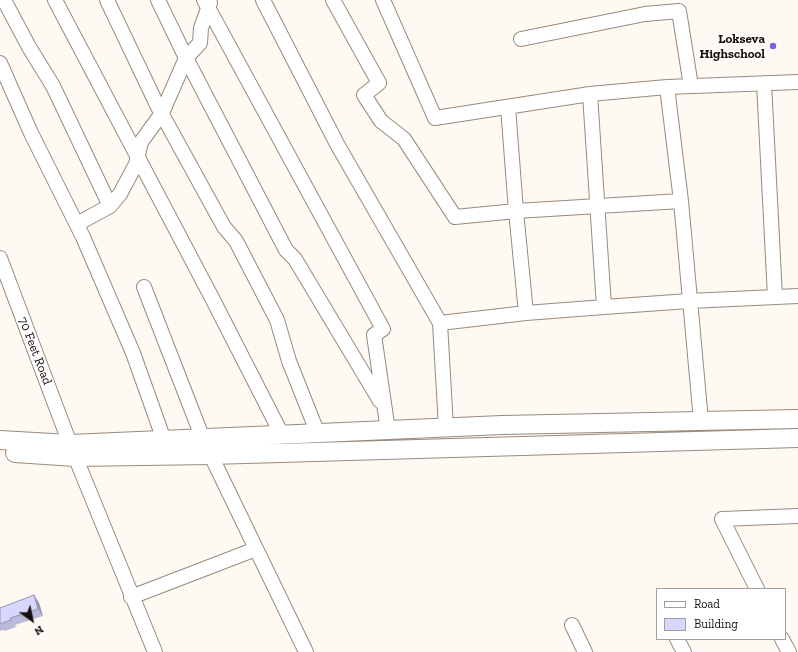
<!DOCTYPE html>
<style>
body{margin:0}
#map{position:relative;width:798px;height:652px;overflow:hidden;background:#fff9f3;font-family:"Zilla Slab",serif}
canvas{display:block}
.legend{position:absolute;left:656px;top:588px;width:130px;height:52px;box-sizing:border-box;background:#fff;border:1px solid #a19f9d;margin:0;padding:5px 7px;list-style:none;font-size:12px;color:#140f0b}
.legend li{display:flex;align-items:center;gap:8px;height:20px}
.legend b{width:20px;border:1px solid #a19f9d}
.north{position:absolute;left:12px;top:600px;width:40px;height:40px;-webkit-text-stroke:3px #fff;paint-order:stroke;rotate:147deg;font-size:11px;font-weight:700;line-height:16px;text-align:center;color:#140f0b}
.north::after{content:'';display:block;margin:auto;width:14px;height:18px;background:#140f0b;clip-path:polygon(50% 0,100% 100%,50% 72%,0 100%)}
</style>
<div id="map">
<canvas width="798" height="652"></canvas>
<ul class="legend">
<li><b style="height:5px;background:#fff"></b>Road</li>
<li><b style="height:11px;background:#d7d7fd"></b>Building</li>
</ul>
<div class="north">N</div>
</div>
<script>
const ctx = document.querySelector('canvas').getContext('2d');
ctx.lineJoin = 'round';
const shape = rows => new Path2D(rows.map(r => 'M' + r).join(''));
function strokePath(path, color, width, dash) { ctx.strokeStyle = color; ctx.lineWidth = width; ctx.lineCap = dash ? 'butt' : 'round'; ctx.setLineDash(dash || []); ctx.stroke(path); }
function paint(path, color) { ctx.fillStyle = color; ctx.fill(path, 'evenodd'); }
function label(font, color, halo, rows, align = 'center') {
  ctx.font = font + ' "Zilla Slab",serif'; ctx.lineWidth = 3; ctx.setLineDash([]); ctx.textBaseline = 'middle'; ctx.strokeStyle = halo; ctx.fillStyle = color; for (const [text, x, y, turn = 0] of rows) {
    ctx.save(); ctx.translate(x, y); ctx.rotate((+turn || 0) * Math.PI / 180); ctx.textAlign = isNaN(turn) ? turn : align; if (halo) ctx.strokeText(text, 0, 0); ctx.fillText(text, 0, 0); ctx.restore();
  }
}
const minor = shape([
 [4,0,29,47,53,86,110,206],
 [55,0,212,298,282,435],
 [107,0,158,107,224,227,236,241,277,320,289,361,318,434],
 [158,0,186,58,286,250,295,259,380,401],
 [204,0,383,329,374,335,388,431],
 [263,0,337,144,440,323,446,428],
 [333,0,379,83,364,95,381,121,404,139,455,217,516,211,681,201],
 [383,0,435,118,590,94,667,87,798,82],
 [521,39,645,14,679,11,691,86],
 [0,63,31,133,83,237,133,353,164,440],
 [764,83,775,297],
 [667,87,681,201,701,421],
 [590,94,604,307],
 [508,107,516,211,526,313],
 [77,224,110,206,120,194,136,164,141,142,162,113,186,58,200,43,201,28,210,3],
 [0,258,70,444,155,652],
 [144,287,203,439,306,652],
 [440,323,526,313,604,307,689,301,798,296],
 [757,589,722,519,798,516],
 [131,597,256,549],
 [572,625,585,652],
 [677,639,684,652],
 [782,639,789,652]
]);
const major = shape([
 [0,440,70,444,502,425,798,419],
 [15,453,75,457,211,455,798,438]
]);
strokePath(minor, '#988a7e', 16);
strokePath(major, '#988a7e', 20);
strokePath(minor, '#fff', 14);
strokePath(major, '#fff', 18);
paint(shape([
 [34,595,39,603,43,616,15,625,16,627,5,631,4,630,0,631,0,608]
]), '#b9b9da');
paint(shape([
 [34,595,39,603,43,616,38,609]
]), '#9696b1');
const building = shape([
 [34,595,38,609,10,618,11,620,0,624,0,608,34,595]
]);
paint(building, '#d7d7fd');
strokePath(building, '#9696b1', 1);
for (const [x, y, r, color] of [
 [773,46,4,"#7665e0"]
]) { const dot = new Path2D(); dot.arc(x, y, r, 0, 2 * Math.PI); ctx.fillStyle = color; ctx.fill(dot); strokePath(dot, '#fff', 1.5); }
label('bold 13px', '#140f0b', '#fff', [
 ["Lokseva",765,39],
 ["Highschool",765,54]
], 'right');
label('13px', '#140f0b', '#fff', [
 ["70 Feet Road",35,351,69]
]);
</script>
